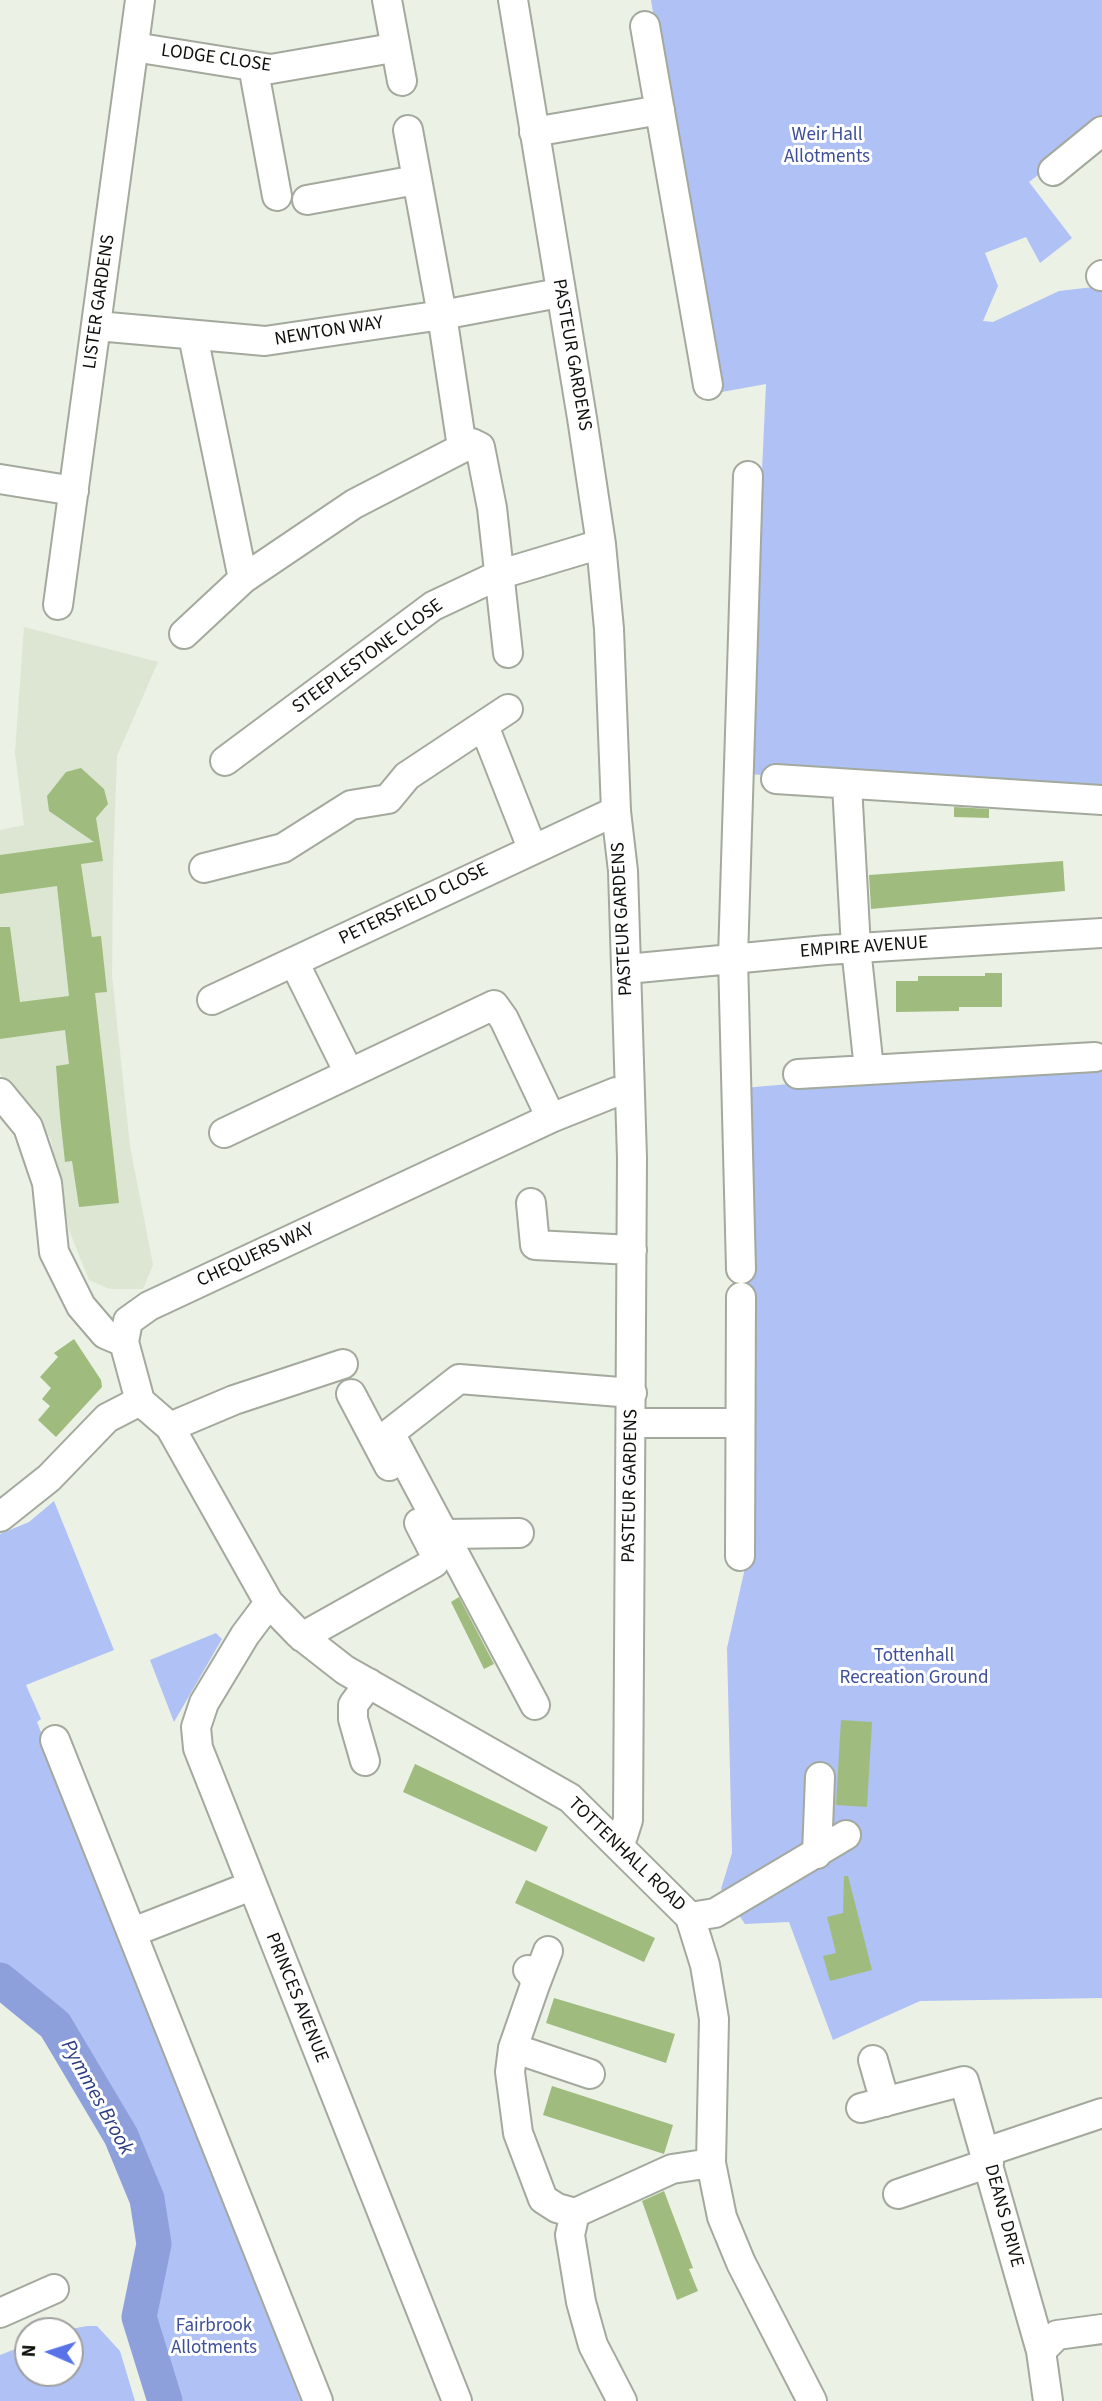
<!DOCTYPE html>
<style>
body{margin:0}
#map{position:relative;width:1102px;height:2401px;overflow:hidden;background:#ebf1e5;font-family:"Source Sans 3",sans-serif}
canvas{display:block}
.north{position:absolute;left:14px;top:2317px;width:70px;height:70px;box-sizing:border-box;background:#fff;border:2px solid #9f9f9e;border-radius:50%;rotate:273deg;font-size:19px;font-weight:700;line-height:28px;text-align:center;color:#0e100c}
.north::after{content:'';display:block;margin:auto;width:24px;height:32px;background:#5872e8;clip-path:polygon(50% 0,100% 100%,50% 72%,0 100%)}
</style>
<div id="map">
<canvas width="1102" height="2401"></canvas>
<div class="north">N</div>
</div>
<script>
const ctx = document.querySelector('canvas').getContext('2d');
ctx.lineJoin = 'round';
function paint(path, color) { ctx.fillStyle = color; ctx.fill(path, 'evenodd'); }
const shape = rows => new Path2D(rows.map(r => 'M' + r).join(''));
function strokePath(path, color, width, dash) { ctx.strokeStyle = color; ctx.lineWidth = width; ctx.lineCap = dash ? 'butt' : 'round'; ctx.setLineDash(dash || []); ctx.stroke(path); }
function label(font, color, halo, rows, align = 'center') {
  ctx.font = font + ' "Source Sans 3",sans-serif'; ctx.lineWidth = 6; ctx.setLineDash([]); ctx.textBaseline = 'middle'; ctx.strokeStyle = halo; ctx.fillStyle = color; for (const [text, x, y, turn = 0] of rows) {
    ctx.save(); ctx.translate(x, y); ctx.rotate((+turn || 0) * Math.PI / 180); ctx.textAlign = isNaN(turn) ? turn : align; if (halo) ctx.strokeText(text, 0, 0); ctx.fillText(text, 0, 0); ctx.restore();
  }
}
paint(shape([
 [24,627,158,662,117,756,113,869,112,976,130,1146,153,1265,143,1289,110,1289,89,1280,69,1230,51,1140,35,1113,0,1074,0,830,24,825,15,753]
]), '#dde6d3');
paint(shape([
 [651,0,1102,0,1102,127,1029,182,1072,238,1040,263,1026,237,985,253,998,286,983,321,993,322,1059,291,1102,286,1102,798,748,774,766,384,716,393],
 [953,1070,1102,1071,1102,1998,920,2001,833,2040,789,1922,745,1924,721,1889,732,1853,727,1648,745,1568,747,1273,743,1088],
 [54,1501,114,1650,26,1685,41,1719,37,1722,301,2401,173,2401,147,2316,162,2245,162,2221,131,2138,57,2015,0,1972,0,1534,29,1522],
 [216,1633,222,1639,174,1722,150,1660],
 [87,2326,97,2326,120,2351,135,2401,0,2401,0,2355,28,2344,28,2373,70,2373,70,2331,60,2331]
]), '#afc1f5');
strokePath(shape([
 [0,1980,55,2025,121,2136,147,2199,154,2244,139,2317,165,2401]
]), '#8da0dc', 35);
paint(shape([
 [81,768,104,789,108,804,96,818,103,861,81,864,92,937,101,936,107,992,95,993,119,1203,79,1207,72,1161,65,1162,60,1116,56,1066,69,1064,65,1030,0,1039,0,927,10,927,20,1002,69,996,57,886,0,894,0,855,94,842,49,811,47,796,66,772],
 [954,807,989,809,989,818,954,817],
 [1063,861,1065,891,871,909,869,875],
 [985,973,1002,973,1002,1007,959,1007,959,1011,896,1012,896,981,918,981,918,976,985,976],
 [74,1339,101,1380,102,1387,56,1437,38,1420,50,1406,42,1399,51,1388,40,1377,58,1357,54,1353],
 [459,1597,494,1664,484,1669,451,1602],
 [841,1720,872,1722,867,1807,836,1805],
 [415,1764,548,1827,536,1852,403,1792],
 [844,1876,848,1876,872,1970,830,1981,823,1956,836,1953,827,1917,843,1913],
 [526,1880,655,1938,644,1962,515,1903],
 [554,1998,675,2034,666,2063,546,2023],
 [552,2086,673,2125,664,2154,543,2115],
 [664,2191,693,2268,689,2269,698,2291,677,2300,642,2201]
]), '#9fbc7e');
const minor = shape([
 [387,0,402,81],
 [513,0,582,418,601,544,609,629,616,811,623,871,632,1158,628,1820,620,1845],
 [645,26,708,385],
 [134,47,271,69,381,50],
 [253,66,277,196],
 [408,130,442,315,462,447],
 [534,132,660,110],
 [1053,171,1102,131],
 [307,200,416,180],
 [1101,276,1102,275],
 [97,326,265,341,442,315,559,293],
 [193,336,243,579],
 [0,479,74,491],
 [58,605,140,0],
 [184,634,243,579,354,504,472,443,480,447,492,508,508,653],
 [484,726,532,848],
 [225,761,433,606,501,574,601,544],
 [776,779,1102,800],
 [847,785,856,948,869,1069],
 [204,868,283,848,351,805,388,799,407,776,508,709],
 [295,964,349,1073],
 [627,969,826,950,1102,933],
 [212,1000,616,811],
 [798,1074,1095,1057],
 [0,1093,28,1127,47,1183,54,1252,81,1306,105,1334,124,1342],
 [224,1133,494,1005,504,1019,551,1118],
 [531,1203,535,1245,632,1250],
 [741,1269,733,958,748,476],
 [351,1394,389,1466],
 [140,1401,170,1427,269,1603,299,1634,345,1670,570,1798,690,1917,705,1965,714,2019,711,2163,722,2217,741,2263,812,2401],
 [140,1401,124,1342,128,1321,149,1306,551,1118,616,1092,630,1092],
 [632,1423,740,1423],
 [170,1427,234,1400,343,1364],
 [0,1517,49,1478,107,1418,140,1401],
 [445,1534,519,1533],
 [740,1556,741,1297],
 [269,1603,245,1635,204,1703,196,1727,198,1748,457,2401],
 [302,1637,434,1563,435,1554,419,1523],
 [535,1705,390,1433,459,1379,632,1393],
 [55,1740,318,2401],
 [365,1761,353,1719,353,1705,369,1683],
 [817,1854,820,1777],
 [690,1917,715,1913,846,1835],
 [133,1932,251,1886],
 [528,1970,533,1975,535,1985,513,2048,510,2072,518,2133,543,2199,557,2208,575,2213],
 [535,1985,548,1951],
 [513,2048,590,2074],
 [873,2060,885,2102],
 [861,2108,964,2081,1041,2351],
 [986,2152,1102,2113],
 [898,2194,989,2163],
 [0,2313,54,2289],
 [622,2401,593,2345,581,2302,570,2235,575,2213,672,2169,711,2163],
 [1048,2401,1041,2351,1057,2335,1102,2329]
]);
strokePath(minor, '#a3a99d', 32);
strokePath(minor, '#fff', 28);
label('19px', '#0e100c', '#fff', [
 ["LODGE CLOSE",216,59,8],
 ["LISTER GARDENS",100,302,-82],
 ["NEWTON WAY",329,332,-9],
 ["PASTEUR GARDENS",571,355,80],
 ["STEEPLESTONE CLOSE",368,657,-36],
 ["PETERSFIELD CLOSE",414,905,-26],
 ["PASTEUR GARDENS",623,919,-93],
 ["EMPIRE AVENUE",864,948,-4],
 ["CHEQUERS WAY",256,1256,-25],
 ["PASTEUR GARDENS",631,1486,-89],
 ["TOTTENHALL ROAD",626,1855,44],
 ["PRINCES AVENUE",296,1998,68],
 ["DEANS DRIVE",1003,2216,75]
]);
label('19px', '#3d4f98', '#fff', [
 ["Weir Hall",827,136],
 ["Allotments",827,158],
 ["Tottenhall",914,1657],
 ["Recreation Ground",914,1679],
 ["Fairbrook",214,2327],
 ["Allotments",214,2349]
]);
label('italic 21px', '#2c3c83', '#fff', [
 ["Pymmes Brook",96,2098,61]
]);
</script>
